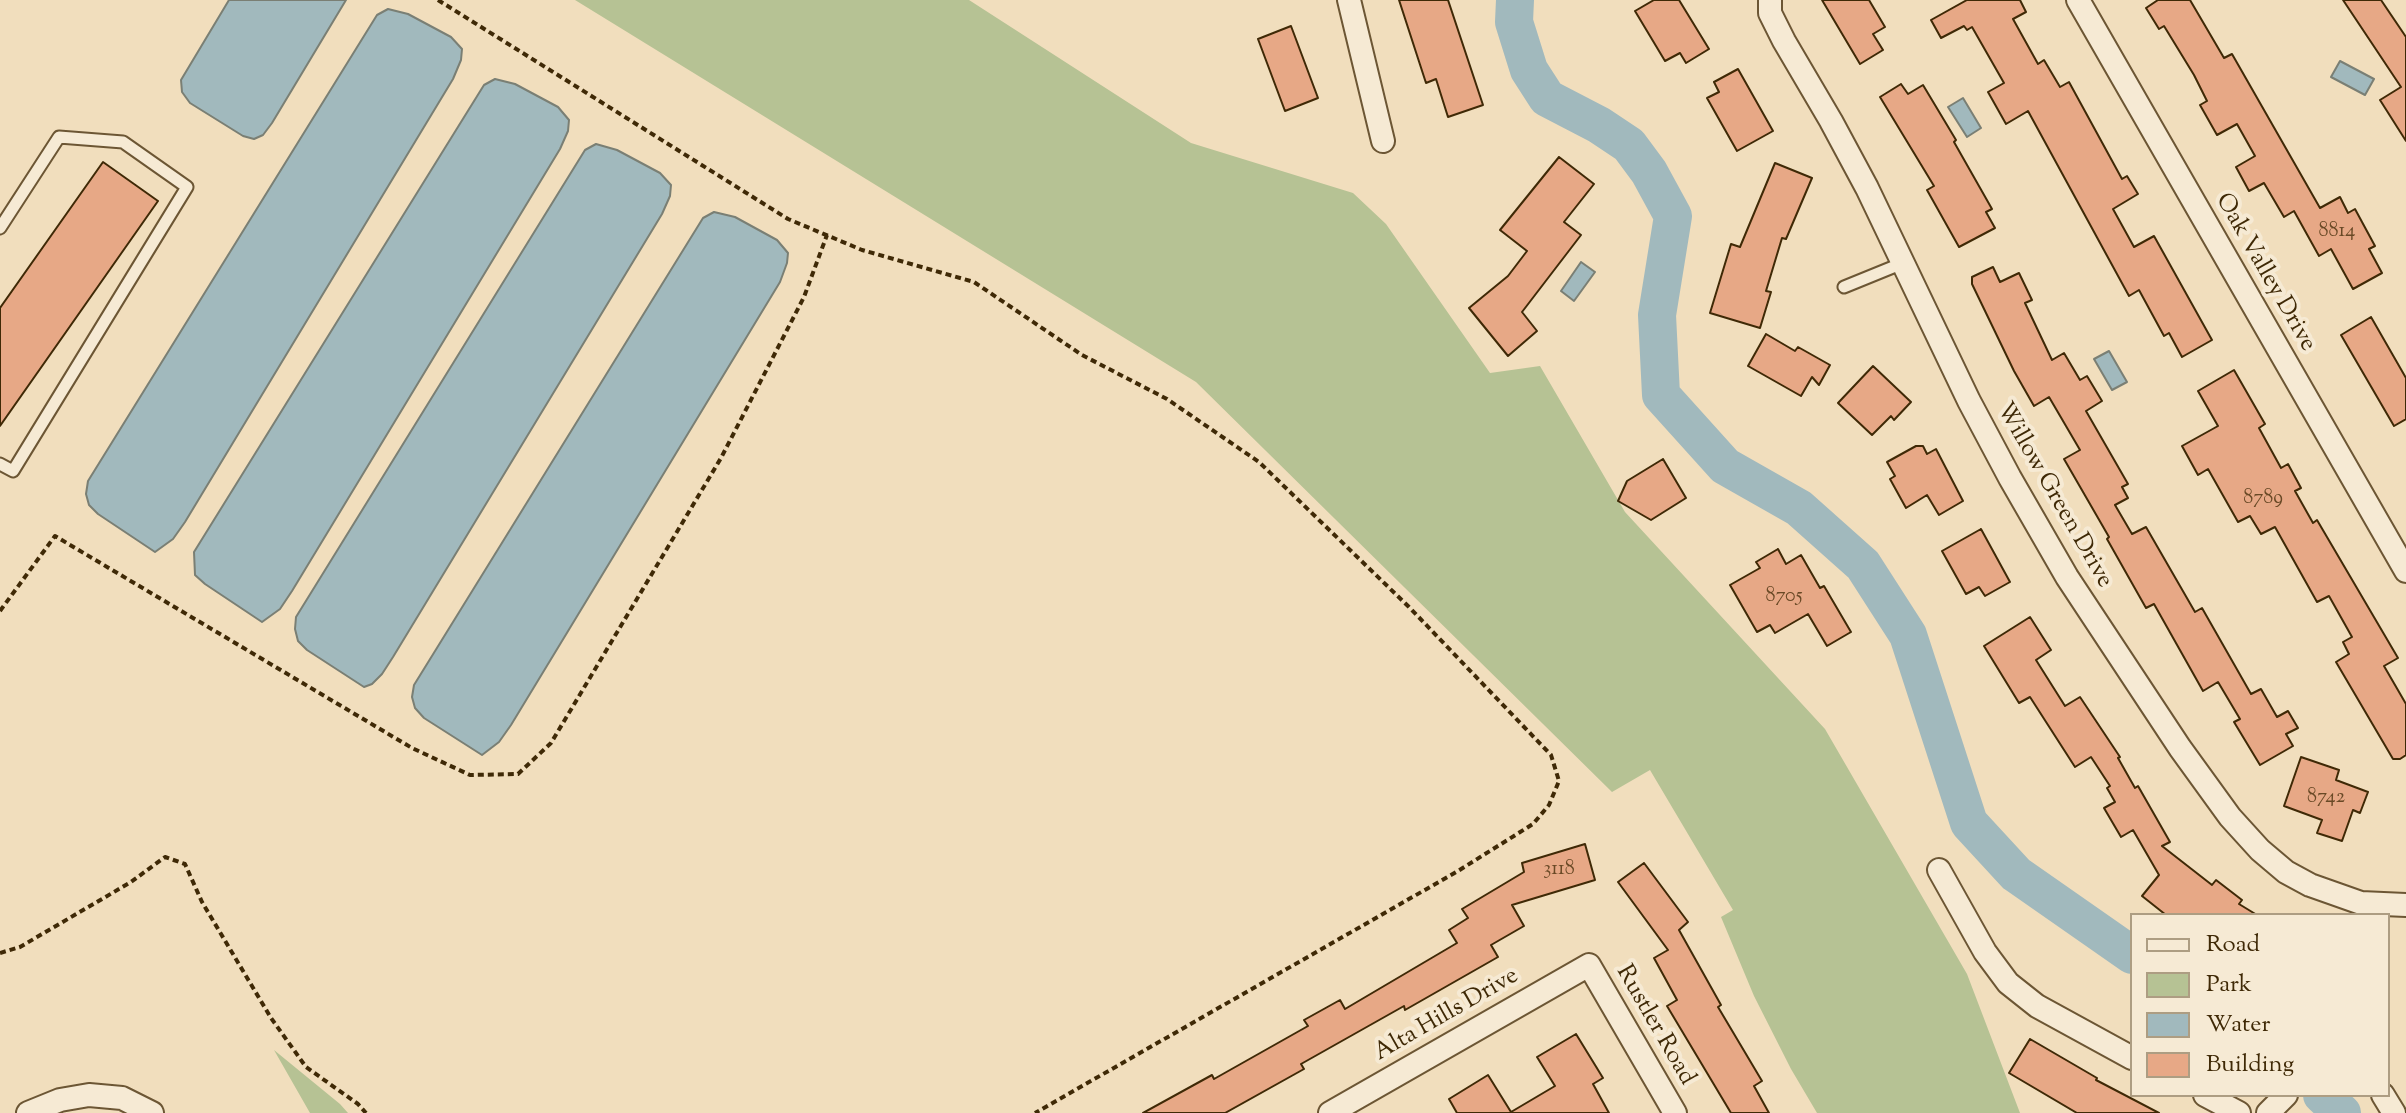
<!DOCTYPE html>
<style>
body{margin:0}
#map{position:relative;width:2406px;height:1113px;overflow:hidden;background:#f1debd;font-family:"Sorts Mill Goudy",serif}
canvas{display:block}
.legend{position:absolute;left:2130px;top:913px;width:260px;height:184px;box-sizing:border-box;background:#f6ead4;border:2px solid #ad9d82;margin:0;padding:10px 14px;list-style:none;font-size:24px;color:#3f2906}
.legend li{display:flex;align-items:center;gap:16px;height:40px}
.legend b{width:40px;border:2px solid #ad9d82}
</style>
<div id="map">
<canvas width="2406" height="1113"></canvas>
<ul class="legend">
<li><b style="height:10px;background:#f6ead4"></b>Road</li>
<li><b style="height:22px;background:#b6c294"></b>Park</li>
<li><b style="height:22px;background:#a1b9bd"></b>Water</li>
<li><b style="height:22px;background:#e7a886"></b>Building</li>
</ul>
</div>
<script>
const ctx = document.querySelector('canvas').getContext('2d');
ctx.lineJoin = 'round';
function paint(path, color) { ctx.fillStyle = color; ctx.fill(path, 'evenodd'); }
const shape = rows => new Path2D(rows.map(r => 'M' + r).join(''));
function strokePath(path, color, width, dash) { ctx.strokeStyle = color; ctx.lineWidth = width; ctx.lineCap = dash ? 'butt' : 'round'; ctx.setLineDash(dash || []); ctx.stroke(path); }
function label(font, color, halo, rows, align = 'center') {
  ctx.font = font + ' "Sorts Mill Goudy",serif'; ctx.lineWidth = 8; ctx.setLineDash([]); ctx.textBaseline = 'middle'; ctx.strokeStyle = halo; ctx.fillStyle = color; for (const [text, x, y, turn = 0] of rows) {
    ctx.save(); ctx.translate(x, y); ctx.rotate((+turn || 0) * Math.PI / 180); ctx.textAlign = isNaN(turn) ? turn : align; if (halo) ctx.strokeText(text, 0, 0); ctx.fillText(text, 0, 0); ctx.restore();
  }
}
paint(shape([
 [575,0,969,0,1191,143,1353,193,1386,224,1490,373,1540,366,1625,512,1825,729,1967,974,2020,1113,1817,1113,1791,1069,1754,996,1721,917,1733,910,1650,770,1612,792,1196,382],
 [274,1050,340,1104,348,1113,310,1113]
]), '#b6c294');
const water = shape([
 [229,0,346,0,272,123,263,135,254,139,243,136,190,103,182,92,181,80,229,0],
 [388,9,408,14,451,37,462,49,461,60,453,79,185,522,173,539,155,552,98,514,89,505,86,494,88,481,377,15,388,9],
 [2340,61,2374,79,2365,95,2331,77,2340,61],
 [495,79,515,84,558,107,569,120,568,131,560,149,292,591,280,609,262,622,205,584,195,575,194,552,484,85,495,79],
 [1963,98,1981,128,1967,137,1948,107,1963,98],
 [596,144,617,150,660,173,671,185,670,196,662,214,393,657,382,674,372,684,364,687,307,650,298,641,295,629,296,617,585,150,596,144],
 [714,212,735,217,777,240,788,253,787,263,780,282,511,725,499,742,482,755,424,718,415,708,412,697,414,685,703,218,714,212],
 [1581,262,1595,272,1574,301,1561,291,1581,262],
 [2109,351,2127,382,2112,390,2094,359,2109,351]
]);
paint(water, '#a1b9bd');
strokePath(water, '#7a7f74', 2);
strokePath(shape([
 [1515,0,1514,22,1529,70,1547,98,1599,125,1629,145,1649,172,1673,216,1657,315,1661,395,1725,466,1799,508,1863,565,1908,635,1969,823,2016,874,2132,955],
 [2322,1095,2342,1113]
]), '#a1b9bd', 38);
const building = shape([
 [1399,0,1448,0,1483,105,1448,117,1436,79,1426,83,1399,0],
 [1654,0,1679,0,1709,49,1686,63,1680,53,1665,61,1635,11,1654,0],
 [1822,0,1869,0,1885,27,1873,34,1883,50,1860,64,1822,0],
 [1967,0,2020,0,2026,12,2013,19,2038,64,2044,60,2060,87,2069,82,2122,179,2127,176,2138,194,2113,209,2134,247,2154,236,2212,340,2182,357,2169,333,2164,336,2139,290,2129,296,2028,111,2006,124,1988,92,2004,83,1972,27,1967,30,1964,26,1941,38,1931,20,1967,0],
 [2158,0,2190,0,2224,58,2232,54,2320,208,2340,197,2348,213,2355,209,2375,246,2369,249,2382,273,2353,289,2331,249,2319,256,2294,211,2284,217,2264,183,2249,191,2236,167,2255,156,2237,124,2217,135,2200,105,2207,101,2194,75,2164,26,2159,29,2146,8,2158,0],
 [2343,0,2381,0,2406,37,2406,141,2380,100,2401,87,2343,0],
 [1291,26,1318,98,1285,111,1258,39,1291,26],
 [1738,69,1773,131,1737,151,1707,98,1719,92,1714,82,1738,69],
 [1901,84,1908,94,1923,85,1956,140,1954,142,1992,209,1986,212,1995,228,1959,247,1927,190,1934,186,1880,97,1901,84],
 [1559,157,1594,184,1564,222,1581,235,1522,312,1537,331,1508,356,1469,308,1508,276,1527,251,1500,230,1559,157],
 [103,162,158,201,0,426,0,308,103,162],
 [1775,163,1812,178,1786,239,1782,238,1766,291,1771,292,1760,328,1710,313,1731,244,1740,247,1775,163],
 [1993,267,2000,282,2019,273,2032,300,2025,303,2052,360,2064,353,2080,380,2087,376,2102,401,2086,411,2128,484,2122,487,2128,498,2115,505,2132,534,2146,527,2195,612,2202,608,2251,694,2261,689,2277,717,2288,711,2298,728,2286,734,2293,746,2260,765,2234,722,2240,719,2218,682,2203,691,2154,604,2146,608,2107,539,2109,537,2064,459,2080,450,2049,397,2034,406,2014,371,1972,284,1972,277,1993,267],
 [2371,317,2406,378,2406,419,2394,426,2341,335,2371,317],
 [1766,334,1795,351,1798,347,1830,365,1819,385,1812,377,1801,396,1748,366,1766,334],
 [1873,366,1911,402,1894,420,1891,416,1872,435,1838,403,1873,366],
 [2234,370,2265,424,2259,428,2281,468,2288,464,2301,488,2295,491,2313,523,2317,520,2398,658,2384,666,2406,704,2406,755,2400,759,2393,759,2336,662,2349,654,2343,642,2352,637,2329,596,2317,602,2275,527,2261,534,2250,516,2238,522,2208,469,2198,475,2182,446,2218,426,2198,391,2234,370],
 [1916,446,1923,446,1927,454,1936,449,1963,501,1939,515,1927,495,1906,508,1890,479,1895,476,1887,462,1916,446],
 [1663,459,1686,498,1651,520,1618,501,1627,481,1663,459],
 [1981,529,2010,582,1985,596,1979,587,1966,594,1942,551,1981,529],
 [1778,549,1786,564,1801,555,1820,588,1824,586,1851,632,1827,646,1808,614,1775,633,1770,625,1757,632,1730,585,1760,568,1756,562,1778,549],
 [2030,617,2051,650,2036,660,2065,706,2080,697,2120,757,2118,758,2135,788,2138,786,2170,842,2162,846,2212,885,2216,880,2242,900,2239,904,2257,915,2166,915,2142,896,2159,875,2133,830,2121,837,2104,808,2115,802,2107,788,2110,786,2091,757,2075,767,2030,697,2019,703,1984,646,2030,617],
 [2301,757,2339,770,2336,780,2368,792,2360,813,2353,810,2342,841,2317,833,2322,820,2284,806,2301,757],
 [1585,844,1595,880,1512,905,1524,926,1491,945,1498,957,1405,1010,1404,1006,1301,1064,1304,1069,1225,1113,1143,1113,1212,1075,1214,1079,1308,1026,1304,1020,1340,1000,1345,1009,1457,943,1449,930,1468,918,1462,909,1524,872,1522,863,1585,844],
 [1644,863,1688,922,1679,930,1721,1005,1718,1007,1762,1081,1754,1086,1769,1113,1731,1113,1667,1006,1677,1000,1654,958,1668,950,1618,882,1644,863],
 [1576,1034,1603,1078,1593,1084,1609,1113,1457,1113,1449,1099,1488,1075,1511,1112,1555,1086,1537,1057,1576,1034],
 [2030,1039,2097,1078,2096,1080,2159,1113,2077,1113,2009,1073,2030,1039]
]);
paint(building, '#e7a886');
strokePath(building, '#3f2906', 2);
const lane = shape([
 [0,228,59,137,123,142,187,187,13,471,0,464],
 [1844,287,1903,263]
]);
const street = shape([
 [1349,0,1383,141],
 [1770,0,1770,13,1784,41,1831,121,1867,188,1969,401,2010,478,2067,577,2180,748,2230,817,2260,850,2286,872,2310,885,2361,903,2406,905],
 [2078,0,2406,571],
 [1939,870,1985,952,2008,983,2037,1006,2132,1058],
 [2205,1095,2239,1113],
 [2383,1095,2394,1113],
 [28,1113,60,1100,89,1095,122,1098,152,1113],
 [1330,1113,1589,965,1675,1113],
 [2268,1113,2286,1095]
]);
strokePath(lane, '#6c5634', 15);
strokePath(street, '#6c5634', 26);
strokePath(shape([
 [438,0,788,219,862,250,974,282,1082,355,1167,399,1259,462,1409,607,1551,755,1559,781,1549,805,1533,824,1458,871,1035,1113],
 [0,611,55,536,412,748,470,775,518,774,551,743,721,458,804,297,827,235],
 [0,953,20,947,131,882,165,857,185,864,202,902,271,1018,306,1067,358,1104,366,1113]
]), '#3f2906', 4, [6, 4]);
strokePath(lane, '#f6ead4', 11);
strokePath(street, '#f6ead4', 22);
label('20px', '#694926', null, [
 ["8814",2337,233],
 ["8789",2263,500],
 ["8705",1784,598],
 ["8742",2326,799],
 ["3118",1559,871]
]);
label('24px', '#3f2906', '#f6ead4', [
 ["Oak Valley Drive",2264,273,60],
 ["Willow Green Drive",2053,496,60],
 ["Alta Hills Drive",1447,1016,-30],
 ["Rustler Road",1654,1026,60]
]);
</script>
